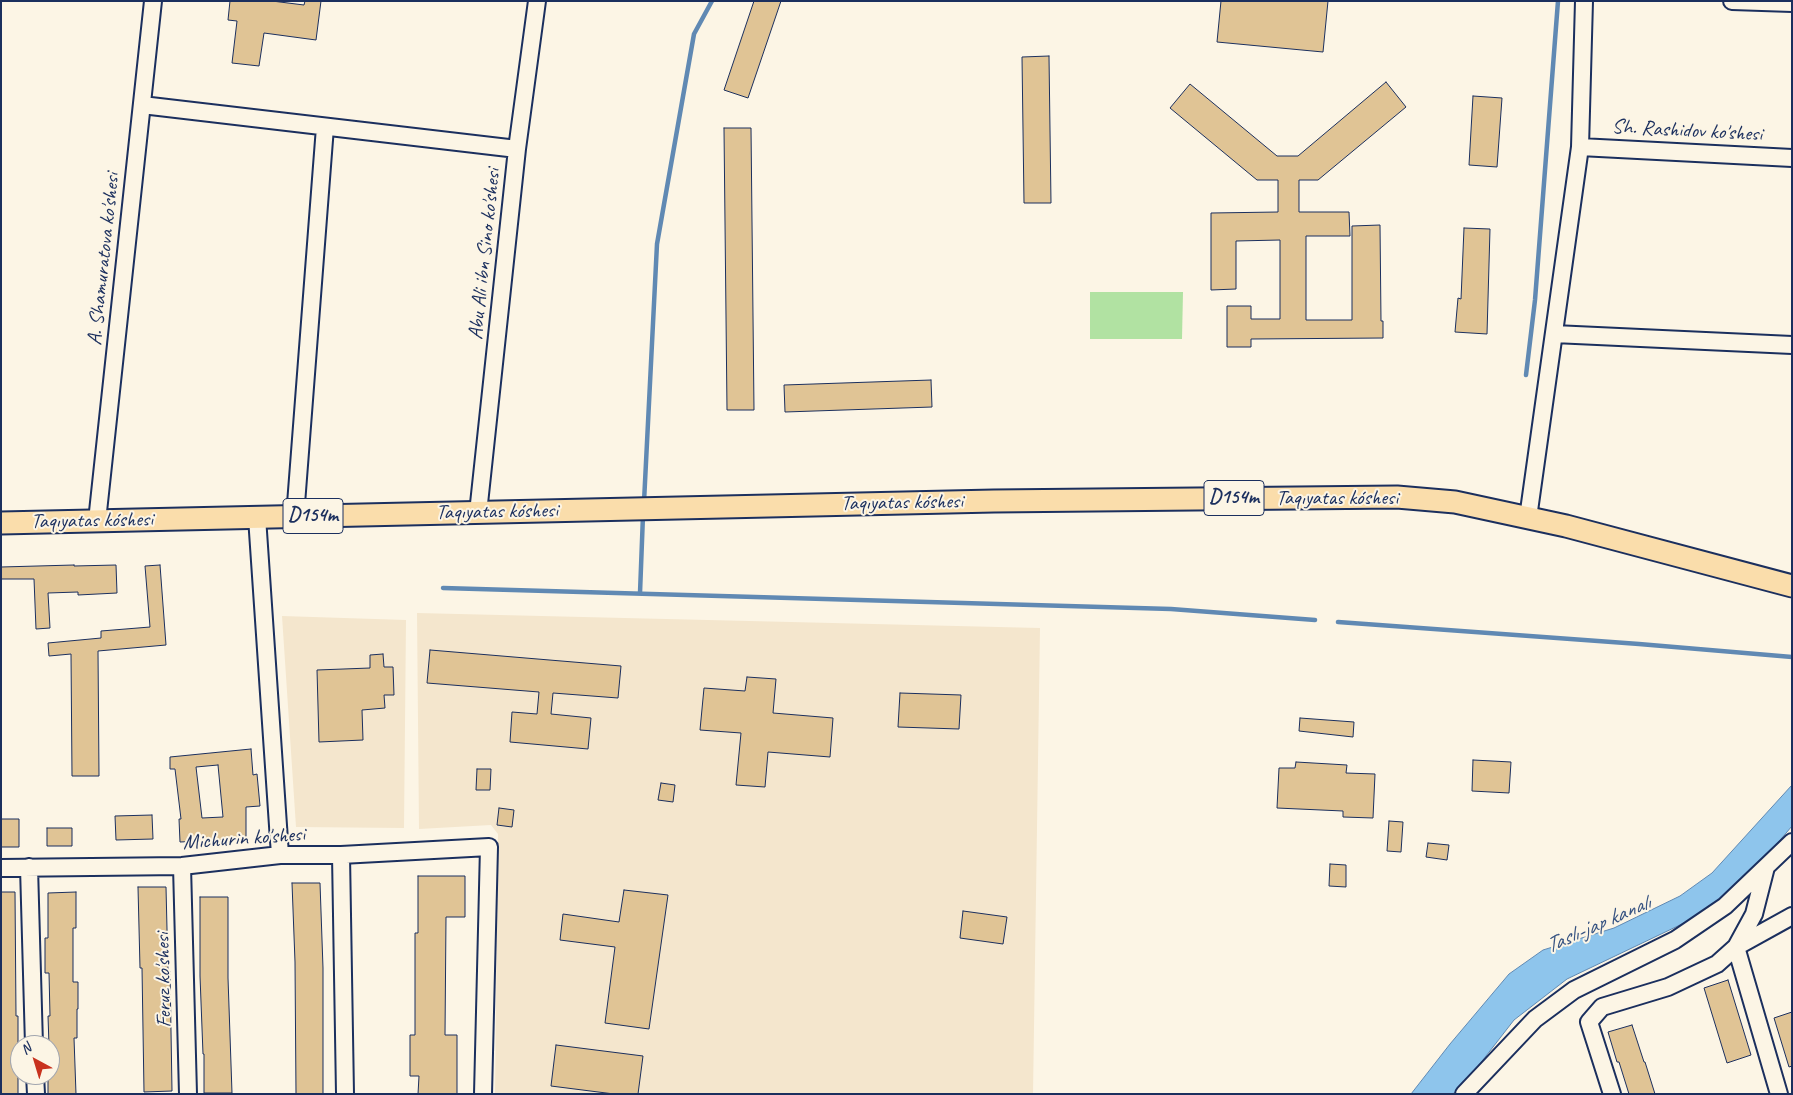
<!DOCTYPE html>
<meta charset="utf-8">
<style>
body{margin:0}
#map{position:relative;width:1793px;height:1095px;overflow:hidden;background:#fcf5e5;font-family:Caveat,sans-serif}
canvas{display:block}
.frame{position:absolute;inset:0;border:2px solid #1b2f5e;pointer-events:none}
.north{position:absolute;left:10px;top:1035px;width:50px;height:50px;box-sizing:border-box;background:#fcf5e5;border:1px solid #a2a6af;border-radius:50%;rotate:321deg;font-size:14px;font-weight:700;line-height:20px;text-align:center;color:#1b2f5e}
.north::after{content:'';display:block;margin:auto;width:18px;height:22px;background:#c8321e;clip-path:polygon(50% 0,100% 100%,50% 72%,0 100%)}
</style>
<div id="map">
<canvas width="1793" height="1095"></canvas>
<div class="frame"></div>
<div class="north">N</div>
</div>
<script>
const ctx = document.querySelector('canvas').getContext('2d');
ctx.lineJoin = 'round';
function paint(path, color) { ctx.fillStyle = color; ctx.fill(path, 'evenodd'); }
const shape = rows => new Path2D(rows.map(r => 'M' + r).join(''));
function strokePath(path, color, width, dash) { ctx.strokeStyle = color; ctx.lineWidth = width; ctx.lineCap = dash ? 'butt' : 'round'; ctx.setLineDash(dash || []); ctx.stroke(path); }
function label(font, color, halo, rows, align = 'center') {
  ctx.font = font + ' Caveat,sans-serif'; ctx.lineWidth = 4; ctx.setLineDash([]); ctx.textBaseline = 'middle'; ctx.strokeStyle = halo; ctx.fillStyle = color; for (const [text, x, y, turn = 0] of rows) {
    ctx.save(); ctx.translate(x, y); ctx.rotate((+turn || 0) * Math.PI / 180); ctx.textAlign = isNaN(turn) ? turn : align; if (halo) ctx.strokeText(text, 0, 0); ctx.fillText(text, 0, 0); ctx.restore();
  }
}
paint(shape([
 [417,613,1040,628,1033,1094,495,1094,498,834,491,825,419,829],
 [282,616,406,620,404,828,296,827]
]), '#f4e6cd');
paint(shape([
 [1090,292,1183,292,1182,339,1090,339]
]), '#b1e2a2');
const water = shape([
 [1792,785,1792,826,1748,878,1705,913,1567,979,1514,1020,1479,1065,1453,1094,1411,1094,1450,1044,1509,974,1543,950,1614,928,1680,896,1712,873,1792,785]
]);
paint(water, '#8ec5ec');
strokePath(water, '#6089b3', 1);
strokePath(shape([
 [1526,375,1535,300,1558,1],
 [644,502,657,244,694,34,712,1],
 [443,588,1171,609,1315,620],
 [640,593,643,515],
 [1338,622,1639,644,1792,657]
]), '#6089b3', 4.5);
const building = shape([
 [230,1,272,1,304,5,305,1,321,1,316,40,264,33,259,66,232,63,237,21,228,20,230,1],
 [754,1,781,1,748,98,724,90,754,1],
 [1221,1,1328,1,1323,52,1217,42,1221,1],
 [1049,56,1051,203,1024,203,1022,57,1049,56],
 [1386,82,1406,107,1318,180,1299,180,1299,212,1349,212,1350,236,1306,236,1306,320,1352,320,1352,226,1380,225,1381,321,1383,321,1383,338,1251,339,1251,347,1227,347,1227,306,1251,306,1251,319,1280,319,1280,240,1236,241,1236,289,1211,290,1211,213,1278,212,1278,180,1257,180,1170,108,1190,84,1277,156,1298,156,1386,82],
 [1473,96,1502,98,1497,167,1469,165,1473,96],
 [724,128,751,128,754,410,727,410,724,128],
 [1464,228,1490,229,1487,334,1455,332,1458,298,1461,299,1464,228],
 [931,380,932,407,785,412,784,385,931,380],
 [74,565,74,566,116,565,117,593,78,595,78,592,48,593,50,628,36,629,34,579,1,579,1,567,74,565],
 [160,565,166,645,98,651,99,776,72,776,71,654,49,656,48,643,101,638,101,631,150,627,145,566,160,565],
 [430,650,621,666,618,698,553,693,551,714,591,718,588,749,510,742,512,712,537,714,539,692,427,683,430,650],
 [383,654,384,667,393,667,394,695,384,695,385,708,362,710,363,740,319,742,317,670,370,668,370,655,383,654],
 [747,677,776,679,773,713,833,718,830,757,768,752,765,787,736,785,741,733,700,730,704,688,745,691,747,677],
 [900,693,961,695,959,729,898,727,900,693],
 [1300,718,1354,722,1353,737,1299,731,1300,718],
 [251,749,253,775,257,774,260,806,246,807,246,839,180,842,179,819,181,819,175,769,170,769,170,757,251,749],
 [218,765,223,817,202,818,196,767,218,765],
 [1473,760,1511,762,1509,793,1472,791,1473,760],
 [1296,762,1347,765,1346,773,1375,774,1373,818,1343,817,1343,811,1277,808,1279,768,1295,768,1296,762],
 [477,769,491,769,490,790,476,790,477,769],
 [661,783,675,785,673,802,658,800,661,783],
 [499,808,514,810,512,827,497,825,499,808],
 [152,815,153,839,116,840,115,816,152,815],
 [1,819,19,819,19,847,1,847,1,819],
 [1389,821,1403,822,1401,852,1387,851,1389,821],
 [47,828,72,828,72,846,47,846,47,828],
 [1428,843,1449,845,1447,860,1426,857,1428,843],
 [1330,864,1346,865,1346,887,1329,886,1330,864],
 [418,876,465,876,465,917,446,917,445,1035,457,1035,457,1094,418,1094,419,1076,410,1076,410,1035,415,1035,415,933,418,933,418,876],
 [292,883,320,883,323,968,323,1094,296,1094,295,962,292,883],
 [138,887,166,887,168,971,170,971,172,1091,144,1092,142,968,140,968,138,887],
 [624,890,668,895,649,1029,605,1023,615,947,560,940,563,914,619,922,624,890],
 [1,892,15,892,16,1016,18,1016,18,1094,1,1094,1,892],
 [76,892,76,928,73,928,73,982,78,982,78,1009,77,1009,77,1038,74,1038,76,1094,48,1094,48,1075,50,1075,48,1016,50,1016,49,973,45,973,45,938,48,938,48,893,76,892],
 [200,897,228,897,228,978,232,1093,204,1093,204,1054,203,1054,200,976,200,897],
 [963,911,1007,917,1003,944,960,938,963,911],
 [1728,980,1751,1055,1727,1063,1704,988,1728,980],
 [1792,1012,1792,1066,1789,1067,1774,1018,1792,1012],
 [1632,1025,1644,1062,1645,1062,1655,1094,1629,1094,1619,1062,1617,1062,1608,1032,1632,1025],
 [556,1045,643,1056,638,1094,614,1094,551,1086,556,1045]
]);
paint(building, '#e0c495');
strokePath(building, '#1b2f5e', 1);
const minor = shape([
 [1732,1,1792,3],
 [142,105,517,149],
 [1580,147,1792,158],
 [1554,334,1792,345],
 [478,513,517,149,537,1],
 [257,517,280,855],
 [295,517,325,127],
 [1528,518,1580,147,1584,1],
 [97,521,153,1],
 [341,855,345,1094],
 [182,866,188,1094],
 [29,867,34,1045],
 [1766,867,1754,914,1736,947,1779,1094],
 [1,868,182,866,280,855,341,855,489,847,483,1094],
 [35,1075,36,1094],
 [1464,1094,1535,1019,1574,990,1675,940,1725,906,1792,842],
 [1612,1094,1589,1022,1602,1007,1668,987,1717,964,1736,947,1792,916]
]);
const major = shape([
 [1,523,994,501,1397,497,1455,502,1566,526,1792,586]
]);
strokePath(minor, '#1b2f5e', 20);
strokePath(major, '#1b2f5e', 25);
strokePath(minor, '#fcf5e5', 16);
strokePath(major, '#faddab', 21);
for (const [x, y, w] of [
 [1234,498,60],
 [313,516,60]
]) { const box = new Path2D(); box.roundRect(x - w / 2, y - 17.5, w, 35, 4); ctx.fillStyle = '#fcf5e5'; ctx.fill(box); strokePath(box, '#1b2f5e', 1); }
label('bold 20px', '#1b2f5e', null, [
 ["D154m",1234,498],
 ["D154m",313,516]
]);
label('21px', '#1b2f5e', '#fcf5e5', [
 ["Sh. Rashidov ko'shesi",1687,131,3],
 ["Abu Ali ibn Sino ko'shesi",485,254,-84],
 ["A. Shamuratova ko'shesi",104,259,-84],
 ["Taqıyatas kóshesi",1337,498],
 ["Taqıyatas kóshesi",902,503,-1],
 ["Taqıyatas kóshesi",497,512,-1],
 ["Taqıyatas kóshesi",92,521,-1],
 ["Michurin ko'shesi",244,839,-4],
 ["Feruz ko'shesi",164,980,-91]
]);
label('italic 22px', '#385482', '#fcf5e5', [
 ["Taslı-jap kanalı",1598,925,-24]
]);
</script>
